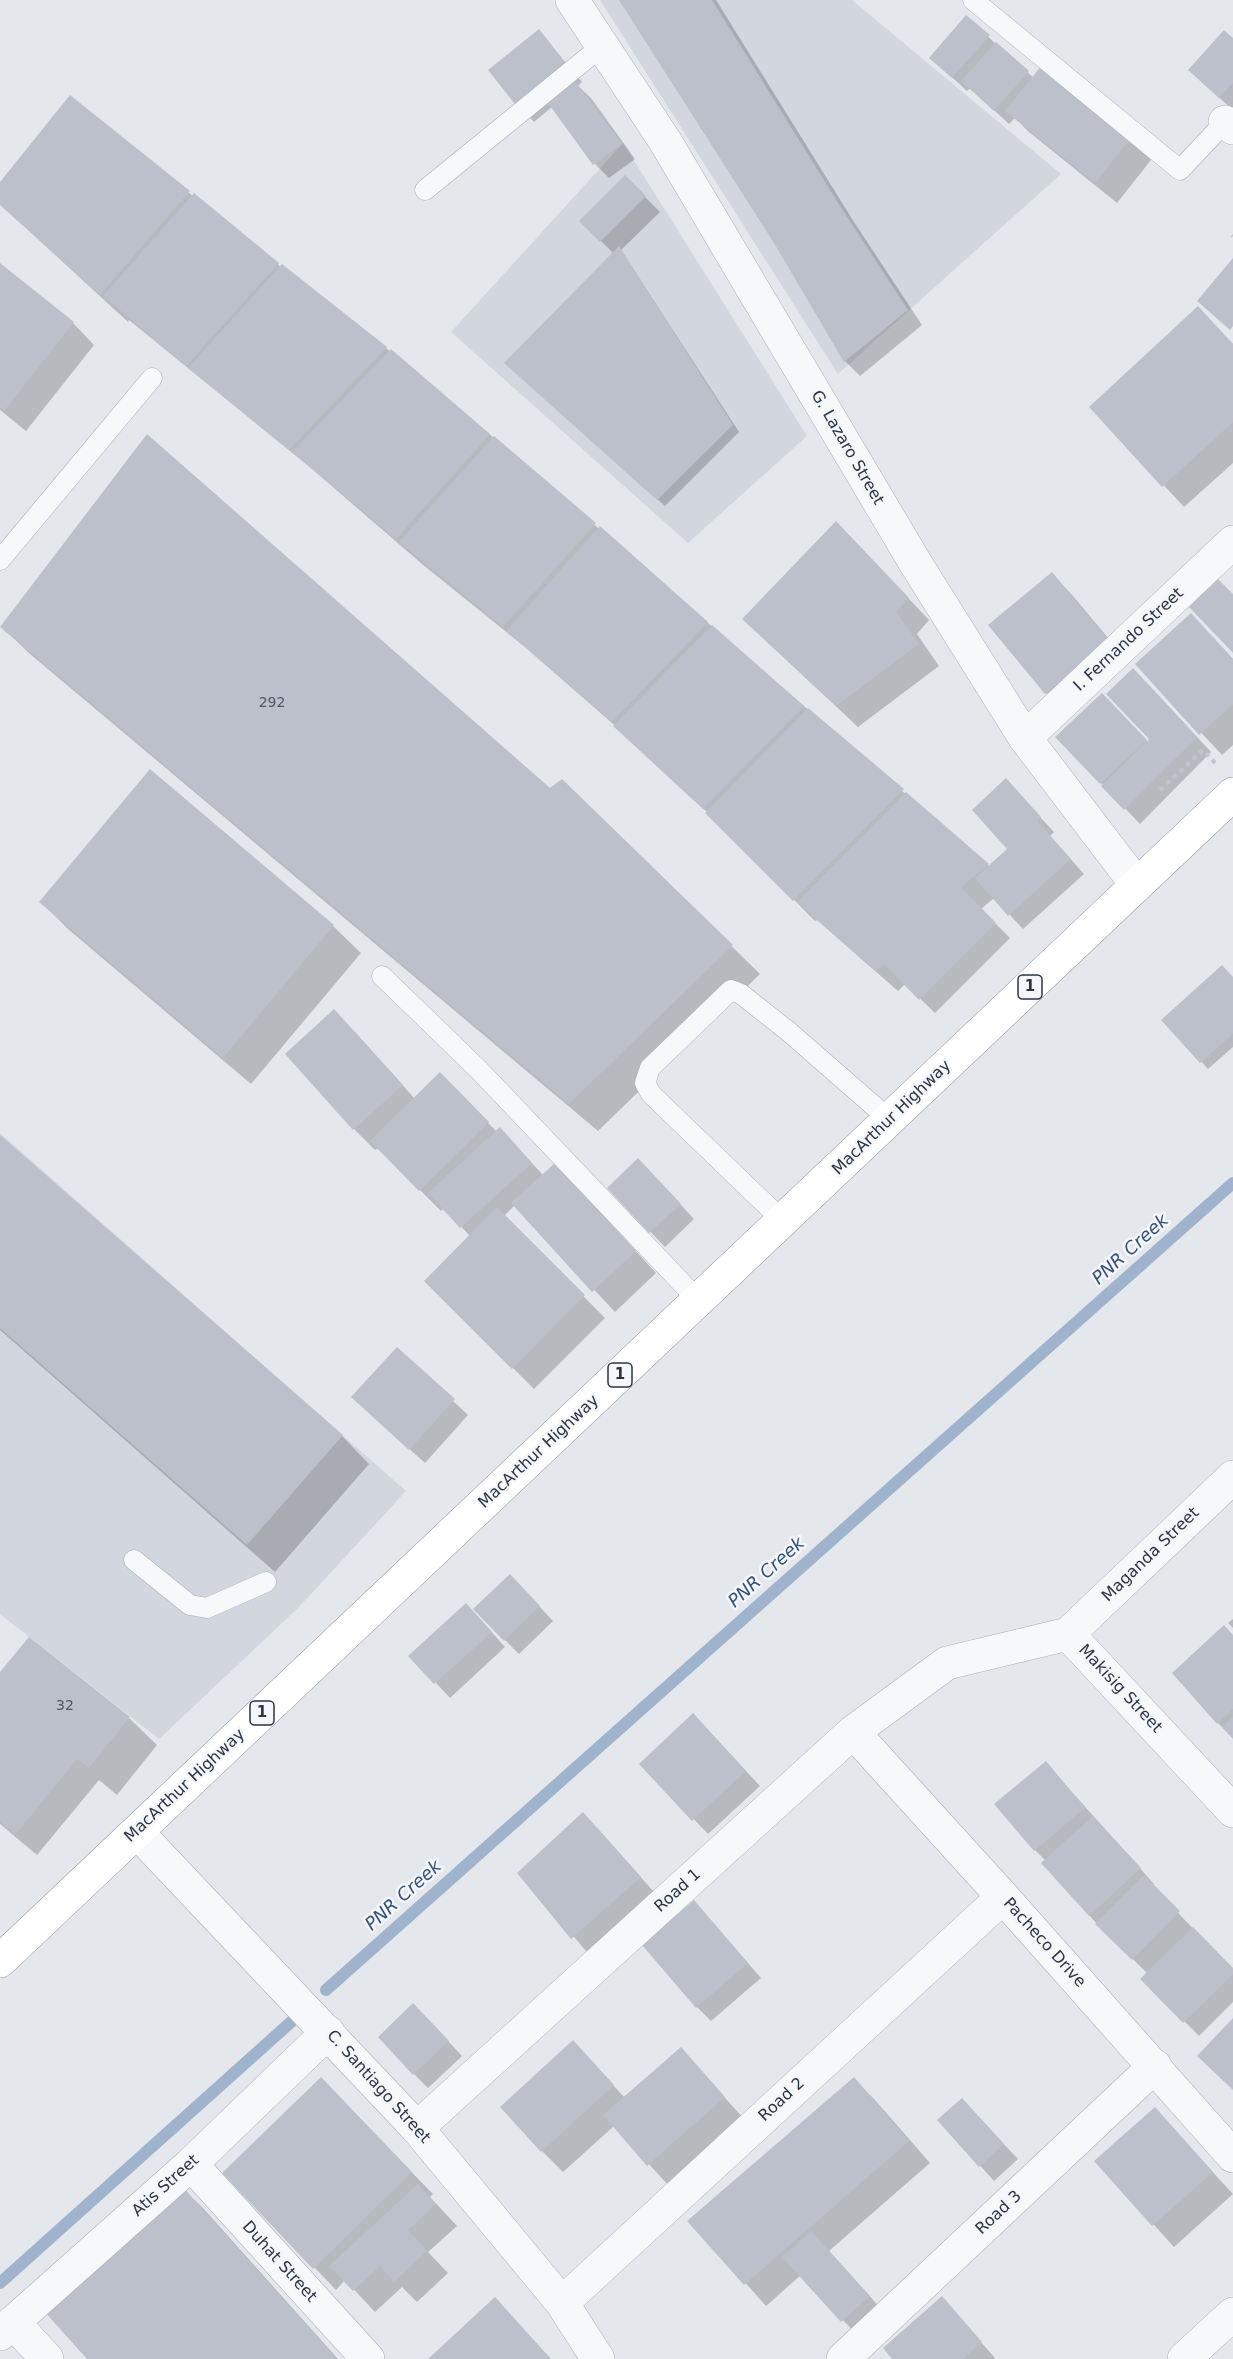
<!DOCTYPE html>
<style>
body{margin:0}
canvas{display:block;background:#e4e7ec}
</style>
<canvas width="1233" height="2359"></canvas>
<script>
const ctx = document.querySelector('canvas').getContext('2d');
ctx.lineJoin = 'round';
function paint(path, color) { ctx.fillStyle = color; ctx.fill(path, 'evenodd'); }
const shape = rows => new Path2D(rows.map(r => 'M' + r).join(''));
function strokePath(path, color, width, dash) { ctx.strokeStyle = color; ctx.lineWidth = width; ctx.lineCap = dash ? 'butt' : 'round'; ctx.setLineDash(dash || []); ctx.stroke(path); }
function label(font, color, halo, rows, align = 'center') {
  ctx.font = font + ' "DejaVu Sans",sans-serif'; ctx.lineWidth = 5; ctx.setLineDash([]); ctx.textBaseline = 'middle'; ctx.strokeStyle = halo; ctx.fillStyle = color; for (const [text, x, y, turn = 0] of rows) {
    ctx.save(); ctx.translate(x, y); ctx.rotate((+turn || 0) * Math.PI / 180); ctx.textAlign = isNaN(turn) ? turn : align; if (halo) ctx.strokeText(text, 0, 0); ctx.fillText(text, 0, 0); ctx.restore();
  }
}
paint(shape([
 [600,0,852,0,1061,174,838,374],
 [623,143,807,436,688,543,451,332],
 [0,1133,406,1491,298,1608,159,1739,0,1614]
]), '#d2d6de');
paint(shape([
 [620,0,716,0,854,222,922,325,860,376,845,361,775,242],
 [966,17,1034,78,1130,139,1151,160,1117,203,1029,132,1015,118,1009,124,970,88,967,91,931,58],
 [539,31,582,82,578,86,591,98,635,159,609,178,595,164,552,107,534,122,520,107],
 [1233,40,1233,110,1204,84],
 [70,97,281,267,386,348,494,438,990,867,1009,849,1020,795,1054,832,1050,836,1084,874,1023,929,994,898,981,909,1010,938,935,1013,905,984,898,991,817,920,815,921,708,813,620,730,525,647,422,564,312,469,129,320,128,322,0,204,0,184],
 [625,177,660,212,621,250,739,432,665,506,513,370,614,254,581,221],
 [0,265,73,323,94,345,26,431,0,410],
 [1198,308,1233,344,1233,463,1184,507,1091,407],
 [857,544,929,620,917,634,939,666,858,727,765,640],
 [1052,574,1073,596,1129,663,1067,714,1046,693],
 [2,627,550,789,562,781,760,974,598,1131,30,654],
 [1212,636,1233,659,1233,745,1222,755,1137,664],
 [1148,684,1211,752,1140,824,1057,737,1116,709,1148,743,1151,739],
 [41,902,333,926,361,953,251,1084,68,929],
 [1233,978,1233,1047,1208,1069,1163,1020],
 [355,1032,415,1099,440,1074,497,1132,500,1129,543,1175,576,1186,656,1273,615,1312,515,1205,504,1216,605,1318,534,1389,426,1281,470,1236,444,1208,441,1211,378,1148,375,1150,354,1129],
 [0,1137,342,1436,369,1464,275,1572,0,1330],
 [653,1175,694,1219,665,1247,609,1188],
 [397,1349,468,1415,425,1463,368,1412],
 [524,1590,553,1621,519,1654,505,1640],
 [480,1619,505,1647,450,1698,411,1656],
 [1233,1619,1233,1628,1228,1623],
 [1233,1637,1233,1737,1232,1737,1218,1723],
 [29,1639,129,1718,157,1745,117,1795,99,1780,37,1855,0,1824,0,1675],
 [707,1729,760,1786,708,1834,641,1764],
 [1046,1763,1154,1884,1152,1886,1233,1970,1233,2002,1199,2036,1143,1979,1148,1974,1097,1924,1043,1864,1046,1861,1035,1850],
 [597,1828,654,1892,587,1952,520,1874],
 [694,1902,761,1978,711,2021,697,2007],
 [428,2019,462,2056,428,2088,414,2074],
 [573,2042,625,2098,681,2049,745,2120,669,2186,614,2126,563,2172,542,2151],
 [854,2079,875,2100,930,2163,829,2251,884,2312,857,2335,801,2275,766,2306,690,2221],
 [962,2100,1018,2159,994,2181,939,2120],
 [342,2101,433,2194,430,2197,457,2226,428,2252,448,2273,417,2302,402,2287,375,2312,345,2280,336,2290,224,2173],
 [1154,2109,1233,2194,1174,2247,1096,2161],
 [181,2187,203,2208,338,2359,89,2359],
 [942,2298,995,2358,994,2359,894,2359]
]), '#0003');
strokePath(shape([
 [326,1990,1233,1183],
 [0,2283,291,2022]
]), '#9fb4cc', 12);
paint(shape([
 [619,0,712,0,840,206,908,310,844,362,774,243],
 [966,15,990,35,952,78,929,58],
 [539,29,569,67,518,108,488,70],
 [1224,30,1233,38,1233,83,1219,98,1188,70],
 [996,42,1029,71,994,111,961,81],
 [1042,65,1131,138,1095,183,1005,111],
 [576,82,622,144,593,165,548,103],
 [70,95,190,191,100,295,0,205,0,182],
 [625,175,646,196,600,242,579,221],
 [194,193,279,263,186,366,103,296],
 [619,246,733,425,657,500,504,363],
 [1233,258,1233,326,1230,330,1197,301],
 [0,263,74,322,4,411,0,408],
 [282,264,387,347,289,450,188,368],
 [1198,306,1233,344,1233,422,1162,487,1089,407],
 [391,349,490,434,396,539,292,452],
 [147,434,550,788,562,779,733,945,569,1104,0,627],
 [494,436,596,523,503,627,399,542],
 [836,521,909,598,896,612,919,644,836,706,742,619],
 [600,526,708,622,612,722,506,631],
 [1052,572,1109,641,1045,694,988,625],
 [1218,579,1233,594,1233,653,1189,607],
 [1191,613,1233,659,1233,704,1199,735,1135,664],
 [712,625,804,706,703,809,613,726],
 [1133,668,1197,737,1124,810,1101,786,1149,739,1106,694],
 [1102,693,1147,740,1100,784,1055,737],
 [808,708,904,789,793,901,705,813],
 [150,769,334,925,223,1058,39,902],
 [1006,778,1041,817,1037,821,1071,859,1008,916,975,878,1007,849,972,810],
 [906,792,989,864,961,887,996,923,919,1000,884,964,875,971,797,902],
 [1222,965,1233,977,1233,1034,1200,1063,1161,1020],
 [334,1009,403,1085,353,1130,285,1054],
 [440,1072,489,1122,419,1191,370,1141],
 [500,1127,532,1163,460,1228,428,1193],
 [0,1135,343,1435,247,1545,0,1328],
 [638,1158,681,1204,649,1233,607,1188],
 [555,1163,636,1251,592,1292,511,1203],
 [497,1207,585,1295,512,1369,424,1281],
 [397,1347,455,1399,409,1450,351,1397],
 [510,1574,540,1606,504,1641,473,1609],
 [466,1603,492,1632,434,1684,408,1656],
 [1224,1625,1233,1635,1233,1709,1217,1724,1172,1673],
 [29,1637,130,1717,89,1768,77,1759,15,1835,0,1822,0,1672],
 [693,1713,746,1771,692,1821,639,1764],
 [1233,1717,1233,1739,1222,1727],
 [1046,1761,1085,1808,1034,1851,994,1804],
 [583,1812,641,1877,571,1939,517,1873],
 [1093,1816,1141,1868,1089,1916,1041,1863],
 [1144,1875,1180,1911,1132,1960,1095,1924],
 [694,1900,748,1963,696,2008,642,1945],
 [1193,1927,1233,1968,1233,1974,1183,2023,1140,1979],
 [413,2003,449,2041,413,2075,378,2037],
 [1233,2018,1233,2090,1197,2056],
 [573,2040,614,2085,541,2152,500,2107],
 [681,2047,725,2097,647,2166,603,2115],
 [321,2077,412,2172,313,2269,222,2173],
 [854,2077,909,2141,744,2285,687,2221],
 [962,2098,1004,2144,979,2167,937,2120],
 [1155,2107,1213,2172,1152,2226,1094,2161],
 [418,2184,436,2204,408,2230,427,2251,394,2282,380,2266,353,2291,329,2266],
 [181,2185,337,2359,87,2359,43,2310],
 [811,2231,870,2296,841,2322,782,2257],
 [942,2296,982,2342,963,2359,892,2359,883,2348],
 [495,2297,551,2359,428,2359]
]), '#bbc0ca');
const service = shape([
 [973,0,1180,170,1225,122],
 [425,190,602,46],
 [0,560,152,378],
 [382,976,479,1070,699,1301],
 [783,1221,651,1094,645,1083,650,1068,731,990,741,994,788,1031,890,1120],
 [134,1560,190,1605,207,1608,266,1582]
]);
const minor = shape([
 [1225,122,1233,128],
 [1025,738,1233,542],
 [1068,1634,1233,1811],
 [1068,1634,1233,1477],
 [853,1732,1003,1897,1233,2156],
 [137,1832,417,2128,562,2303,598,2359],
 [417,2128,853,1732,947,1663,1068,1634],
 [191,2164,368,2359],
 [562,2303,1003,1897],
 [13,2322,47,2359],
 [0,2334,191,2164,328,2032],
 [843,2359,1155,2066],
 [1184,2359,1233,2314]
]);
const tertiary = shape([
 [572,0,665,141,916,564,1025,738,1137,885]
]);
const trunk = shape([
 [0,1961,1233,794]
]);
strokePath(service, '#a9aeb7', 21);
strokePath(minor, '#a9aeb7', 34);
strokePath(tertiary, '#a9aeb7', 34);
strokePath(trunk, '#8b94a3', 34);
strokePath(shape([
 [1232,235,1233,236],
 [1160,790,1203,750,1216,764]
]), '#c2c5cb', 4, [4.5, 4.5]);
strokePath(service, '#f7f8fa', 20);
strokePath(minor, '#f7f8fa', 33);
strokePath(tertiary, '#f7f8fa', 33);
strokePath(trunk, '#fff', 33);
label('14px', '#4f5766', null, [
 ["292",272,703],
 ["32",65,1706]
]);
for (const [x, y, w] of [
 [1030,987,24],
 [620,1375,24],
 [262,1713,24]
]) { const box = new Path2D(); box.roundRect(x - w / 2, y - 12, w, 24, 4.5); ctx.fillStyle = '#f4f6f9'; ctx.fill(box); strokePath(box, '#2b3445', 1.5); }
label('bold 15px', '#2b3445', null, [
 ["1",1030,987],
 ["1",620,1375],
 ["1",262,1713]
]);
label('16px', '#2b3445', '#f4f6f9', [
 ["G. Lazaro Street",847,448,60],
 ["I. Fernando Street",1129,640,-43],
 ["MacArthur Highway",892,1118,-44],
 ["MacArthur Highway",539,1452,-43],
 ["Maganda Street",1151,1555,-44],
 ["Makisig Street",1120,1689,47],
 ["MacArthur Highway",185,1786,-43],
 ["Road 1",678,1891,-42],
 ["Pacheco Drive",1044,1943,48],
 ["C. Santiago Street",378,2087,48],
 ["Road 2",782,2100,-43],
 ["Atis Street",166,2186,-42],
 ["Road 3",999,2213,-43],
 ["Duhat Street",279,2262,48]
]);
label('italic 18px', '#34527a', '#f4f6f9', [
 ["PNR Creek",1131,1250,-42],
 ["PNR Creek",767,1573,-42],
 ["PNR Creek",404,1896,-42]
]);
</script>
